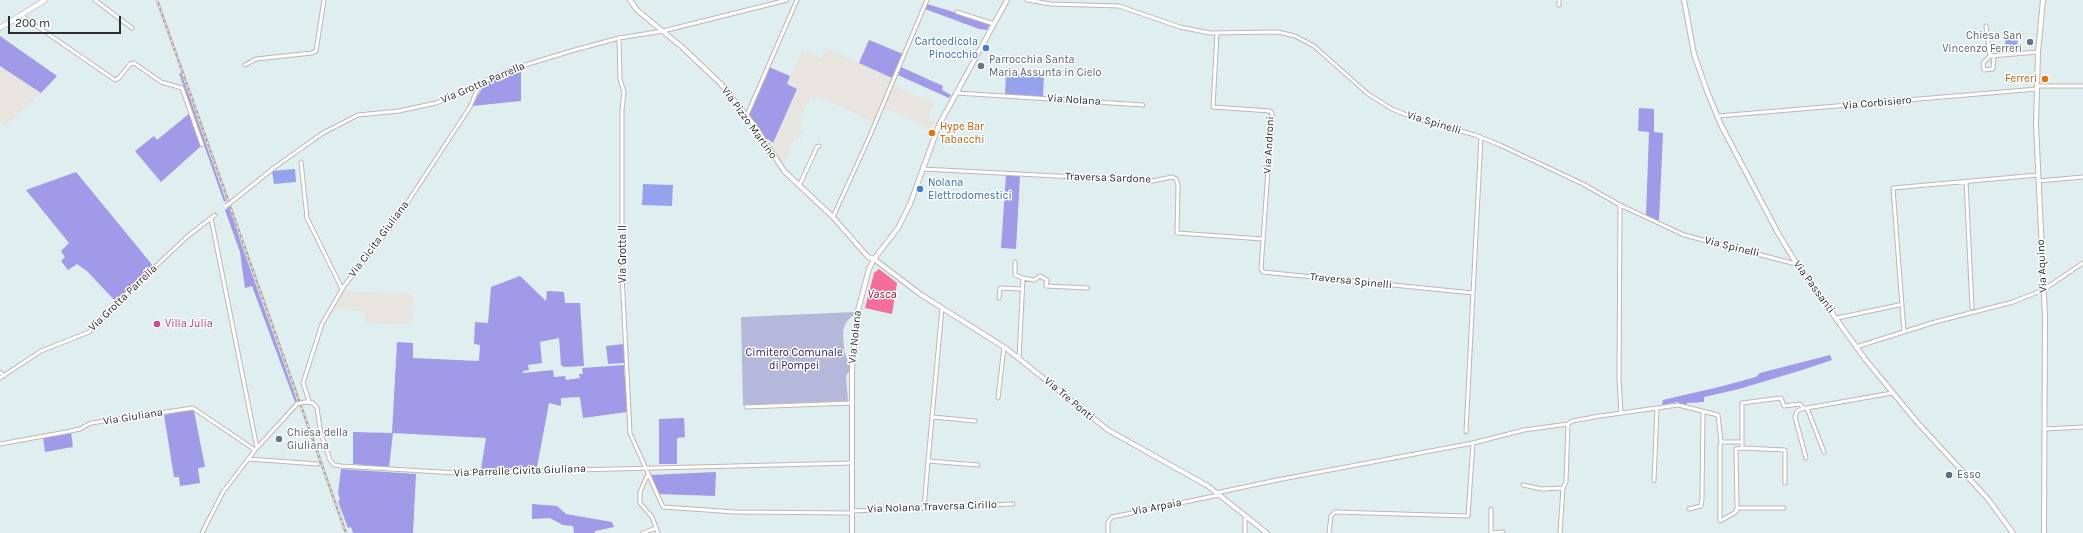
<!DOCTYPE html>
<style>
body{margin:0}
#map{position:relative;width:2083px;height:533px;overflow:hidden;background:#dfefef;font-family:Karla,sans-serif}
canvas{display:block}
.scale{position:absolute;left:8px;top:16px;width:113px;height:18px;box-sizing:border-box;border:2px solid #2d2d2d;border-top:0;padding-left:5px;font-size:12px;line-height:14px;white-space:nowrap;color:#2d2d2d;-webkit-text-stroke:3px #fff;paint-order:stroke}
</style>
<div id="map">
<canvas width="2083" height="533"></canvas>
<div class="scale">200 m</div>
</div>
<script>
const ctx = document.querySelector('canvas').getContext('2d');
ctx.lineJoin = 'round';
function paint(path, color) { ctx.fillStyle = color; ctx.fill(path, 'evenodd'); }
const shape = rows => new Path2D(rows.map(r => 'M' + r).join(''));
function strokePath(path, color, width, dash) { ctx.strokeStyle = color; ctx.lineWidth = width; ctx.lineCap = dash ? 'butt' : 'round'; ctx.setLineDash(dash || []); ctx.stroke(path); }
function label(font, color, halo, rows, align = 'center') {
  ctx.font = font + ' Karla,sans-serif'; ctx.lineWidth = 3; ctx.setLineDash([]); ctx.textBaseline = 'middle'; ctx.strokeStyle = halo; ctx.fillStyle = color; for (const [text, x, y, turn = 0] of rows) {
    ctx.save(); ctx.translate(x, y); ctx.rotate((+turn || 0) * Math.PI / 180); ctx.textAlign = isNaN(turn) ? turn : align; if (halo) ctx.strokeText(text, 0, 0); ctx.fillText(text, 0, 0); ctx.restore();
  }
}
paint(shape([
 [826,48,892,78,874,122,817,97,815,100,810,98,800,120,802,121,799,129,804,132,801,139,795,137,783,166,770,148,797,89,787,84,802,50,822,58],
 [0,66,41,93,5,127,0,123],
 [893,85,934,103,928,117,936,121,932,130,883,107],
 [344,291,411,294,414,298,412,325,365,323,364,312,334,308]
]), '#e8e5e0');
paint(shape([
 [927,4,947,10,990,24,987,30,979,29,925,9],
 [0,36,57,76,41,93,0,66],
 [869,40,903,54,892,78,859,63],
 [769,67,790,76,787,84,797,89,773,143,768,139,766,142,749,115],
 [901,67,943,86,942,90,951,95,949,98,898,75],
 [521,68,521,101,472,106,485,83],
 [179,73,181,73,226,201,224,202],
 [1639,108,1654,109,1654,132,1663,133,1659,221,1646,215,1649,132,1638,131],
 [190,113,201,146,161,182,135,151,154,136,157,140],
 [76,172,154,267,116,302,87,271,77,264,68,270,61,261,65,257,61,251,69,243,26,190],
 [1006,175,1020,176,1016,249,1001,248],
 [229,207,242,246,297,401,295,402,252,286,245,288,240,252,225,210],
 [520,276,546,301,547,291,564,292,565,303,580,303,584,366,564,367,561,365,559,338,540,342,542,363,528,365,529,370,523,371,523,373,553,370,554,377,565,376,566,380,580,378,579,374,583,374,582,368,624,365,627,412,583,418,580,397,561,398,561,406,549,403,537,467,481,469,486,438,393,433,389,467,353,464,353,432,392,433,397,342,413,343,413,358,479,361,480,345,474,344,475,322,488,323,491,287],
 [624,344,624,363,608,364,606,346],
 [1830,355,1832,360,1802,370,1739,389,1704,397,1704,402,1687,403,1686,406,1677,402,1662,405,1663,400,1719,387,1756,377,1760,373],
 [190,410,194,411,205,467,198,468,200,483,180,486,179,477,174,477,164,415],
 [684,418,685,437,677,438,677,464,659,464,659,419],
 [71,432,73,447,45,452,43,438],
 [341,469,416,474,413,533,353,533,351,527,348,528,338,501,340,500,338,493],
 [716,472,715,496,659,494,650,475],
 [532,504,557,506,566,514,612,522,614,527,595,531,595,533,574,533,573,526,563,525,550,518,532,519]
]), '#a09ae8');
paint(shape([
 [856,312,846,322,843,331,844,351,851,369,846,376,848,401,743,405,741,317]
]), '#b5b8da');
paint(shape([
 [2006,36,2018,37,2017,53,2004,53],
 [1006,73,1044,75,1043,97,1005,95],
 [295,169,296,182,274,184,272,171],
 [643,184,673,185,672,206,642,205]
]), '#95a3ef');
paint(shape([
 [879,269,897,283,892,314,865,308,874,273]
]), '#f56e98');
const minor = shape([
 [95,0,132,28],
 [1027,0,1051,4,1119,6,1180,27,1210,33,1278,32,1295,36,1314,46,1368,94,1392,109,1417,119,1475,135,1500,145,1583,184,1620,205,1684,235,1792,263,1796,263],
 [1559,5,1559,0],
 [957,12,994,24],
 [22,16,115,80,119,78,130,64,134,63,161,82,182,88,202,145],
 [1986,26,1990,56,2038,52],
 [1217,33,1213,107,1270,111,1272,113,1261,269,1263,272,1473,293,1481,137],
 [619,38,620,79,624,92,622,110,622,275,630,433,663,507,735,512,852,513],
 [1990,56,1983,63,1984,70,1993,69,1994,57],
 [245,65,256,59,312,53,316,51,324,0],
 [2037,86,2083,86],
 [957,93,1143,105],
 [747,115,797,0],
 [1718,116,2037,89],
 [301,162,307,218,342,289],
 [923,169,1152,181,1172,177,1176,179,1178,185,1177,233,1263,239],
 [1966,181,1972,308],
 [2038,181,2083,177],
 [799,186,817,147,819,146],
 [234,200,275,167,323,133,358,115,399,111,436,103,479,86,486,80,512,69,571,51,619,38,663,31,787,0],
 [1620,205,1619,378,1621,413],
 [833,217,869,138,927,0],
 [211,218,257,448],
 [1015,262,1015,275,1023,278,1019,358],
 [1023,278,1034,280,1040,276,1047,280,1046,286,1088,288],
 [999,298,1000,288,1022,289],
 [1837,318,1899,305],
 [1904,332,1893,188,2038,175],
 [1856,347,1935,322,2013,302,2043,290,2083,263],
 [0,372,4,376],
 [0,378,41,351,89,332,125,295,188,236,215,215],
 [998,398,1004,347],
 [309,401,303,383,322,324,344,286,394,223,470,107,479,86],
 [305,402,313,403,317,408,321,434,330,460,334,465,341,466,457,473,852,463],
 [746,407,852,403],
 [1805,408,1797,411,1795,417,1806,458],
 [933,417,975,421],
 [2045,429,2083,427],
 [1466,432,1473,293],
 [0,444,66,432,80,429,91,423,193,408,255,450],
 [1742,448,1736,449,1737,508,1784,508],
 [1824,452,1807,408,1892,393],
 [248,459,318,464],
 [928,461,942,308],
 [648,474,640,492,640,503,652,517,658,533],
 [1654,481,1657,408,1678,405,1718,415,1721,442],
 [1785,483,1785,450,1742,448,1742,403,1781,398,1784,406,1800,404,1803,408],
 [1523,485,1542,489,1563,488],
 [1216,493,1277,480,1473,443],
 [924,508,928,461,978,465],
 [1737,508,1736,512,1720,521,1720,446,1721,442,1742,442],
 [1491,509,1491,532],
 [1689,509,1701,506,1702,499,1703,412],
 [852,511,1013,504],
 [202,533,223,492,255,450,297,404],
 [643,533,656,528],
 [1108,533,1108,522,1112,517,1219,495],
 [1245,533,1245,515],
 [1329,533,1331,516,1335,512,1468,516,1473,443,1524,430,1568,424],
 [1491,533,1503,532],
 [1560,533,1563,488,1566,482,1568,424,1572,421,1600,416,1657,408]
]);
const tertiary = shape([
 [630,0,637,10,682,47,720,83,754,125,784,171,833,217,868,257,874,259,920,294,1007,349,1108,430,1208,486,1267,533],
 [1684,0,1694,54,1707,91,1721,125,1778,233,1796,263,1865,359,1917,422,1988,499,2013,533],
 [2043,0,2038,52,2036,124,2045,317,2044,533],
 [852,533,852,367,857,314,869,269,874,259,898,228,910,204,939,125,1007,0]
]);
const secondary = shape([
 [0,28,45,0]
]);
strokePath(minor, '#c1b6b3', 5);
strokePath(tertiary, '#c1b6b3', 6);
strokePath(secondary, '#c1b6b3', 6);
strokePath(minor, '#fff', 3);
strokePath(tertiary, '#fff', 4);
strokePath(secondary, '#fff', 4.5);
const rail = shape([
 [157,0,346,533]
]);
strokePath(rail, '#b8a7a1', 2.5);
strokePath(rail, '#fff', 1, [3]);
const minorBridge = shape([
 [226,206,234,200],
 [297,404,305,402]
]);
strokePath(minorBridge, '#c1b6b3', 5, []);
strokePath(minorBridge, '#fff', 3);
for (const [x, y, r, color] of [
 [2030,42,4,"#6b7280"],
 [986,48,4,"#3f7fe0"],
 [981,66,4,"#6b7280"],
 [2045,79,4,"#e8710a"],
 [932,133,4,"#e8710a"],
 [920,189,4,"#3f7fe0"],
 [157,324,4,"#d1479c"],
 [279,439,4,"#6b7280"],
 [1949,475,4,"#5c6f8a"]
]) { const dot = new Path2D(); dot.arc(x, y, r, 0, 2 * Math.PI); ctx.fillStyle = color; ctx.fill(dot); strokePath(dot, '#fff', 1.5); }
label('11px', '#5b616d', '#fff', [
 ["Chiesa San",2022,36,"right"],
 ["Vincenzo Ferreri",2022,49,"right"],
 ["Parrocchia Santa",989,60],
 ["Maria Assunta in Cielo",989,73],
 ["Chiesa della",287,433],
 ["Giuliana",287,446]
], 'left');
label('11px', '#366cbe', '#fff', [
 ["Cartoedicola",978,42],
 ["Pinocchio",978,55],
 ["Nolana",928,183,"left"],
 ["Elettrodomestici",928,196,"left"]
], 'right');
label('11px', '#c56008', '#fff', [
 ["Ferreri",2037,79],
 ["Hype Bar",940,127,"left"],
 ["Tabacchi",940,140,"left"]
], 'right');
label('11px', '#2d2d2d', '#fff', [
 ["Via Grotta Parrella",483,83,-23],
 ["Via Nolana",1074,100,4],
 ["Via Corbisiero",1877,103,-5],
 ["Via Pizzo Martino",749,123,54],
 ["Via Spinelli",1434,123,17],
 ["Via Androni",1269,145,-87],
 ["Traversa Sardone",1108,178,2],
 ["Via Cicita Giuliana",379,239,-53],
 ["Via Spinelli",1732,247,14],
 ["Via Grotta II",623,254,-90],
 ["Via Aquino",2042,266,-93],
 ["Traversa Spinelli",1351,281,6],
 ["Via Passanti",1814,287,54],
 ["Via Grotta Parrella",123,298,-44],
 ["Via Nolana",855,337,-84],
 ["Via Tre Ponti",1069,399,40],
 ["Via Giuliana",133,417,-9],
 ["Via Parrelle Civita Giuliana",520,471,-2],
 ["Via Nolana Traversa Cirillo",932,507,-2],
 ["Via Arpaia",1157,507,-11]
]);
label('11px', '#b23c85', '#fff', [
 ["Villa Julia",165,324]
], 'left');
label('11px', '#2a1770', '#fff', [
 ["Cimitero Comunale",794,353],
 ["di Pompei",794,366]
]);
label('11px', '#4e5e75', '#fff', [
 ["Esso",1957,475]
], 'left');
label('italic 12px', '#a7072d', '#fff', [
 ["Vasca",882,295]
]);
</script>
